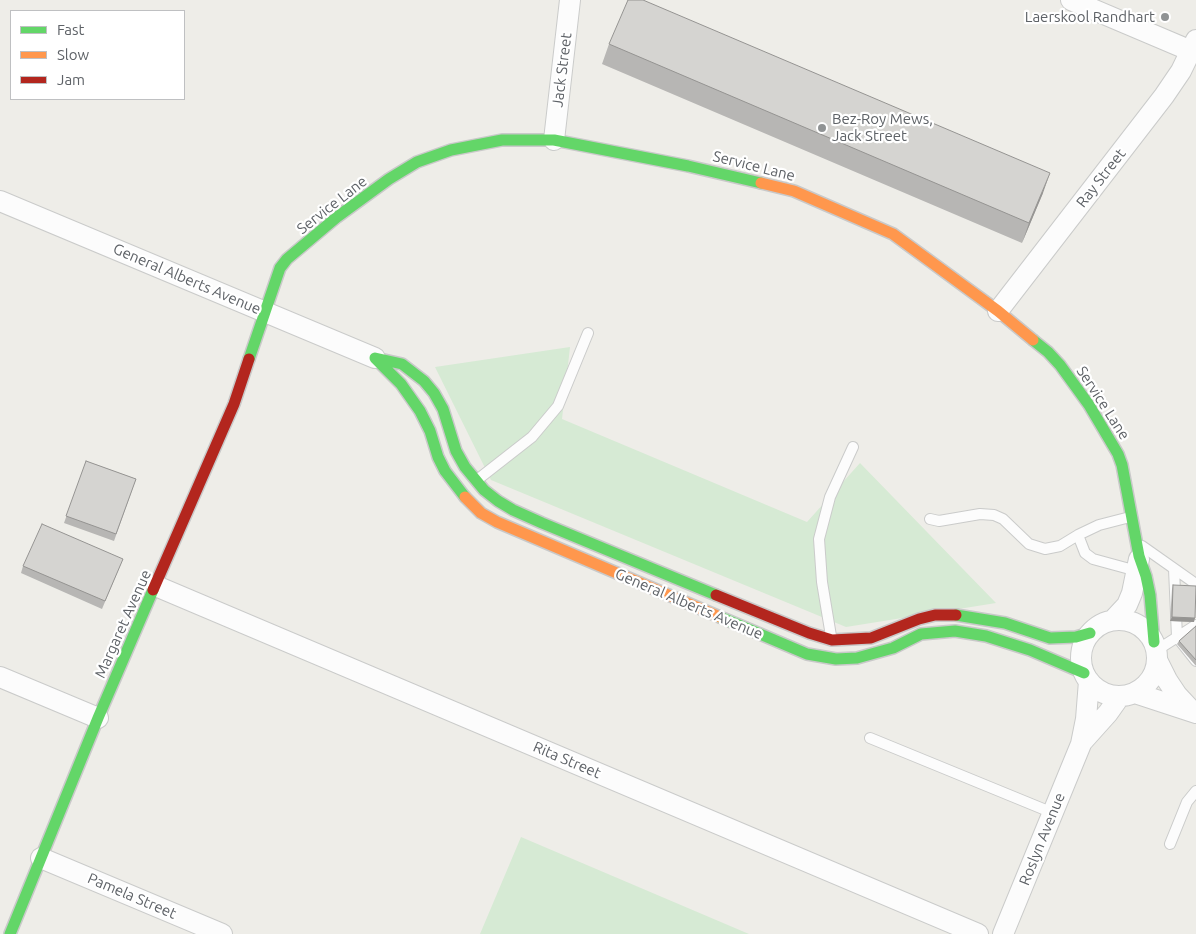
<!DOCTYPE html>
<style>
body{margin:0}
#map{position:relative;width:1196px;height:934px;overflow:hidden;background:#eeede8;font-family:Ubuntu,sans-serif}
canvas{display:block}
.legend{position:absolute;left:10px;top:10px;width:175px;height:90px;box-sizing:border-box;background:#fff;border:1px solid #bfc0c2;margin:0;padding:6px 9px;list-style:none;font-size:15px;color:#5e6267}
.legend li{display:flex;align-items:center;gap:10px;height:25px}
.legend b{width:25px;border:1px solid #bfc0c2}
</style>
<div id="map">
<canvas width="1196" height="934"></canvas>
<ul class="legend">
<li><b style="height:6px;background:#63d668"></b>Fast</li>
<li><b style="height:6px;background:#ff974d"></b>Slow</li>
<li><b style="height:6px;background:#b3261e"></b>Jam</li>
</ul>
</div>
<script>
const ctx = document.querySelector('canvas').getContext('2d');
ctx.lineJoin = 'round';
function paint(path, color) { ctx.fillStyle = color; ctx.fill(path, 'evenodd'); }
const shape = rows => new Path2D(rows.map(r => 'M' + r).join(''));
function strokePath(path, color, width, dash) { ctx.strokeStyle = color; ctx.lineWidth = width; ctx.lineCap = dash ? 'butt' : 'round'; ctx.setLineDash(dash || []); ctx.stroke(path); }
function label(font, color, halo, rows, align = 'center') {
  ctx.font = font + ' Ubuntu,sans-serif'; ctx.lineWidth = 4.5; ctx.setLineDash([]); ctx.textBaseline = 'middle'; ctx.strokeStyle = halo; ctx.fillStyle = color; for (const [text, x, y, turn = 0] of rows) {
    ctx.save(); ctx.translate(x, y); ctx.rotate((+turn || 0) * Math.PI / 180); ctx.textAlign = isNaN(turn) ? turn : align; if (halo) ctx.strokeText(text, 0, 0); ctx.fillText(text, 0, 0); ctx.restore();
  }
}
paint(shape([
 [570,347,562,419,807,522,860,463,996,603,846,627,491,480,435,367],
 [521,837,749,934,480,934]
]), '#d6ead4');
const lane = shape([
 [477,480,532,437,558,406,588,333],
 [930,519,939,521,980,514,994,515,1003,519,1029,544,1045,549,1060,546,1078,535,1099,525,1130,517],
 [1078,535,1085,553,1093,559,1137,571],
 [1142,546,1196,584],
 [1174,569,1177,637,1196,661],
 [831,636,822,582,819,539,830,497,853,447],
 [1157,650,1196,625],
 [870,738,1053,813],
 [1170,844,1187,802,1196,791]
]);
const street = shape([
 [1071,0,1196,53],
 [554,140,570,0],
 [0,201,375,358],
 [998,311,1164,96,1181,71,1196,40],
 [156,586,978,934],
 '1081 658a38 38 0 1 1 76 0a38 38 0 1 1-76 0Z',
 [1113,620,1127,605,1132,593,1139,559],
 [1158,662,1167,680,1177,695,1192,711],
 [0,677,98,718],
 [1135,693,1196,713],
 [1082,742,1108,713,1120,696],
 [41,858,222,934],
 [1003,934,1081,744,1086,719,1089,681]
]);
const fast = shape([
 [1033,340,1048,352,1060,365,1089,405,1118,454,1122,465,1139,556,1146,576,1150,595,1154,642],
 [249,359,280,268,287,259,337,217,389,179,417,162,451,150,502,140,554,140,688,166,761,183],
 [465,497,445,471,438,457,430,431,420,411,401,384,375,358,402,364,424,381,434,393,443,409,456,451,465,467,484,490,498,501,513,510,542,523,716,595],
 [956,615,1005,623,1050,638,1076,637,1090,633],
 [720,617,807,654,836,659,857,658,893,648,921,634,955,631,986,636,1030,650,1084,673],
 [10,934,98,718,153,590]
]);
const slow = shape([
 [761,183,794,191,893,234,998,311,1033,340],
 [465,497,481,513,497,522,720,617]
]);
const jam = shape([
 [153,590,234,404,249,359],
 [716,595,809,633,832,640,871,638,919,619,935,615,956,615]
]);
strokePath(lane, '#cacbca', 12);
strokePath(street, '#cacbca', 22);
strokePath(fast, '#c9c9c9', 14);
strokePath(slow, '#c9c9c9', 14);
strokePath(jam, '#c9c9c9', 14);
strokePath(lane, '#fcfcfc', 10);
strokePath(street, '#fcfcfc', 20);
strokePath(fast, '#63d668', 11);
strokePath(slow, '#ff974d', 11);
strokePath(jam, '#b3261e', 11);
paint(shape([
 [609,44,1043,193,1022,243,602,64],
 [86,461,136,479,114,541,64,523],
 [123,559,102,609,21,573,23,566],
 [1173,585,1194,622,1170,621,1172,589],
 [1196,626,1196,666,1177,644,1179,641]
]), '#b7b6b4');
paint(shape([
 [1050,173,1043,193,1022,243,1029,223],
 [1172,617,1195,618,1194,622,1170,621]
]), '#959492');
const building = shape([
 [628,0,643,0,1050,173,1029,223,609,44,628,0],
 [86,461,136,479,116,534,66,516,86,461],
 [42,524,123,559,105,601,23,566,42,524],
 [1173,585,1196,586,1195,618,1172,617,1173,585],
 [1196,626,1196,660,1179,641,1196,626]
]);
paint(building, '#d5d4d1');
strokePath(building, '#959492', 1);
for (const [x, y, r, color] of [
 [1165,17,5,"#909394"],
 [822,128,5,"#909394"]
]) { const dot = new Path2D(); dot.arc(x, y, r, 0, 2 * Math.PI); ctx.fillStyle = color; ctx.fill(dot); strokePath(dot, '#fff', 2); }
label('15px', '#5e6267', '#fff', [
 ["Laerskool Randhart",1155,17],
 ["Bez-Roy Mews,",832,119,"left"],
 ["Jack Street",832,136,"left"]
], 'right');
label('15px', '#5e6267', '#fff', [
 ["Jack Street",562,70,-83],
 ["Service Lane",754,166,14],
 ["Ray Street",1101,178,-52],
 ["Service Lane",332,205,-38],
 ["General Alberts Avenue",187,279,23],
 ["Service Lane",1103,403,57],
 ["General Alberts Avenue",689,604,23],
 ["Margaret Avenue",123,624,-66],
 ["Rita Street",567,760,23],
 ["Roslyn Avenue",1042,839,-68],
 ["Pamela Street",132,896,23]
]);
</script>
